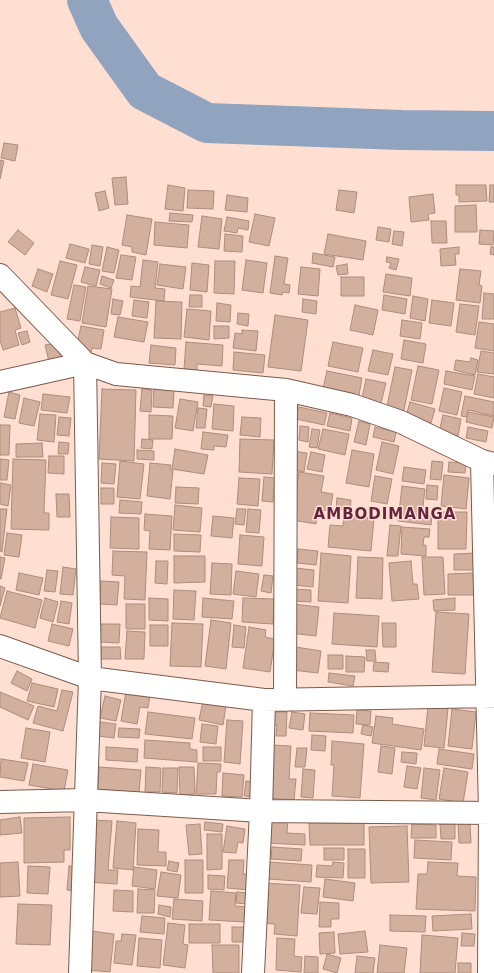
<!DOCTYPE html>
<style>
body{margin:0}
canvas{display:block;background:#fedfd2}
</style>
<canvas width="494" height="973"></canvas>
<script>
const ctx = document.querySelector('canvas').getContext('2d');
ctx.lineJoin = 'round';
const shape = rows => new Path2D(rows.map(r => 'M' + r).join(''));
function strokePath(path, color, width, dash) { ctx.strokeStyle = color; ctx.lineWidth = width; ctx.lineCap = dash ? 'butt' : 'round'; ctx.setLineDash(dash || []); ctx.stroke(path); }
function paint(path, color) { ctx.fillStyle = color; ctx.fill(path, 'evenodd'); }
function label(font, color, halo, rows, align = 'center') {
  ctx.font = font + ' "DejaVu Sans",sans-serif'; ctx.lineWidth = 3; ctx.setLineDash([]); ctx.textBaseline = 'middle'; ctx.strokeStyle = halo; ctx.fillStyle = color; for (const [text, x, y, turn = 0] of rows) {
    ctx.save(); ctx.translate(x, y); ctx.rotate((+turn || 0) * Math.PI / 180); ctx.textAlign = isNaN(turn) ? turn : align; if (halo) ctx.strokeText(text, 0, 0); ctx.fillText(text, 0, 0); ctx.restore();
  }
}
strokePath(shape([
 [87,0,99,27,145,91,207,123,401,130,494,131]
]), '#90a3bf', 40);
const building = shape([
 [4,143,18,145,15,161,1,158,4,143],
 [0,160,4,161,0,179,0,160],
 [126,177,128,204,115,205,112,178,126,177],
 [168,185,185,188,183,211,165,209,168,185],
 [456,185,486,185,487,201,459,202,459,195,456,195,456,185],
 [490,185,494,185,494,202,489,202,490,185],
 [188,190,214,191,213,209,187,208,188,190],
 [339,190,357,192,354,213,336,210,339,190],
 [105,191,109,208,99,211,95,193,105,191],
 [433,194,435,213,428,214,429,220,411,222,409,197,433,194],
 [227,195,248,198,247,212,225,210,227,195],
 [476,205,477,232,455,232,455,206,476,205],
 [170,213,193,215,192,222,169,221,170,213],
 [255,214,275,218,269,246,249,242,255,214],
 [127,215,152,219,146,255,132,252,132,247,122,245,127,215],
 [202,216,222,219,219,249,198,247,202,216],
 [227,217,249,221,248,230,238,228,237,233,224,231,227,217],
 [431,221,446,221,447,243,432,243,431,221],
 [155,222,189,225,187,248,154,245,155,222],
 [378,227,391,229,389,242,376,240,378,227],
 [18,230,34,243,25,255,8,242,18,230],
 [480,230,494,231,493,245,479,244,480,230],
 [394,231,404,232,402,246,392,244,394,231],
 [225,234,243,236,242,252,224,251,225,234],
 [328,234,366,241,363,260,324,254,328,234],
 [70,244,89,249,85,263,66,258,70,244],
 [92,245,103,247,100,266,89,264,92,245],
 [107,247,119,250,114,273,102,271,107,247],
 [459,247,459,254,455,254,456,265,441,266,440,249,459,247],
 [491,247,494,247,494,255,490,254,491,247],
 [313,253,335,257,333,267,312,263,313,253],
 [121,255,136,257,132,280,116,278,121,255],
 [275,256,288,258,284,284,290,285,289,293,283,292,282,295,270,293,275,256],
 [387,257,399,259,396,270,389,268,391,263,386,262,387,257],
 [143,260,158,262,155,288,165,289,164,301,130,297,131,286,140,287,143,260],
 [246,260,267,263,263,293,242,290,246,260],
 [60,261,77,265,68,299,51,295,60,261],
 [215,261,235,261,234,294,214,293,215,261],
 [192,263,209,265,207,292,190,290,192,263],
 [160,264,186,267,183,289,157,285,160,264],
 [347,264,348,274,338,275,336,266,347,264],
 [85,267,100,270,96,286,81,282,85,267],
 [301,267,320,269,318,296,298,294,301,267],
 [38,269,53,274,47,292,32,286,38,269],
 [460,269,481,271,479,285,482,286,480,303,456,300,460,269],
 [386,274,412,278,410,296,383,292,386,274],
 [102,276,114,280,111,288,100,284,102,276],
 [341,277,364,277,364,296,341,296,341,277],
 [74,285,86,287,80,321,67,319,74,285],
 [88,286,112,289,106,327,82,323,88,286],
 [484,293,494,294,494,319,482,319,484,293],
 [190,295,202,295,202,307,189,307,190,295],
 [384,295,407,299,405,314,382,310,384,295],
 [413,296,428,299,425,321,410,318,413,296],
 [113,299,123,301,120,315,111,314,113,299],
 [303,299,317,301,316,314,302,312,303,299],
 [134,300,149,302,147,318,132,316,134,300],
 [432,300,454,303,451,326,429,323,432,300],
 [156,301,182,302,181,339,154,338,156,301],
 [217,303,231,305,230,322,216,321,217,303],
 [460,304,479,306,475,335,456,332,460,304],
 [355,305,378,310,373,335,350,330,355,305],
 [15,308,21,328,15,330,19,345,3,350,0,340,0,312,15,308],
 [187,309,211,311,209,340,184,337,187,309],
 [238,313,249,314,248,326,237,324,238,313],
 [275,315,308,320,301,371,268,367,275,315],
 [118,317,148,322,144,342,114,337,118,317],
 [402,320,422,323,420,339,400,336,402,320],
 [479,322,494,324,494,351,475,348,479,322],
 [81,326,104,330,101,349,92,348,91,353,76,350,81,326],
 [214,326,229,326,229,338,214,339,214,326],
 [242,330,258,331,256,351,233,348,235,333,242,334,242,330],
 [27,331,30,342,22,345,18,333,27,331],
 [404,340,426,344,423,363,401,359,404,340],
 [186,342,223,345,222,366,197,364,197,370,184,369,186,342],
 [333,342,363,348,358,372,328,366,333,342],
 [57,343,62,363,50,366,45,345,57,343],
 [151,345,176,348,175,365,149,363,151,345],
 [373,350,393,354,388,375,368,371,373,350],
 [481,351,494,353,494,374,477,372,481,351],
 [234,352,265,355,263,373,233,370,234,352],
 [471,358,478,360,475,375,454,370,456,360,470,362,471,358],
 [418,366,439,370,432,404,411,400,418,366],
 [395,367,412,370,403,415,386,411,395,367],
 [327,371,362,378,358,401,322,393,327,371],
 [446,371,475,376,472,390,444,384,446,371],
 [478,374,494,377,494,398,474,394,478,374],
 [366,379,386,383,380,407,361,403,366,379],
 [444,388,462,392,457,415,439,411,444,388],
 [102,389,136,390,134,461,99,459,102,389],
 [142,389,152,390,151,412,140,411,142,389],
 [154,389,174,390,173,408,153,407,154,389],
 [9,392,20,395,15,419,4,417,9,392],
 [43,394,70,397,67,413,41,410,43,394],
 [204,395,213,396,211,407,203,406,204,395],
 [465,396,494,402,494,416,468,410,467,417,461,416,465,396],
 [24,398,40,402,34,426,19,423,24,398],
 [180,399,198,402,193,431,175,428,180,399],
 [410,402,435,409,431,423,406,416,410,402],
 [214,404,234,406,233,431,212,429,214,404],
 [299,407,327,413,324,425,296,419,299,407],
 [198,408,207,409,205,428,196,428,198,408],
 [468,412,494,417,492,428,466,422,468,412],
 [330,413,352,418,350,431,327,426,330,413],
 [40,414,56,415,54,442,37,440,40,414],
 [149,415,173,416,172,439,149,439,149,415],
 [443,415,461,419,458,436,439,432,443,415],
 [59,417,71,418,69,436,57,435,59,417],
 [242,417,261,418,260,437,240,435,242,417],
 [359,421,370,424,366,445,354,442,359,421],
 [0,425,10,425,9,455,0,455,0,425],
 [300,426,309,427,308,442,299,440,300,426],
 [375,427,396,432,394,442,373,437,375,427],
 [468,427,488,431,486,442,466,438,468,427],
 [312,429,320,430,317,448,309,447,312,429],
 [323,429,349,434,345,455,318,449,323,429],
 [203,432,228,435,226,447,214,446,214,450,201,449,203,432],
 [142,439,153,440,152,449,141,448,142,439],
 [240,439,274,440,272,474,239,472,240,439],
 [59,442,69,443,68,454,58,454,59,442],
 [382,442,399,446,393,474,376,470,382,442],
 [42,443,43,457,16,457,16,444,42,443],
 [175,449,208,455,204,474,172,469,175,449],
 [137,450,154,451,154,460,137,459,137,450],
 [352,450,374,454,369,487,346,483,352,450],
 [293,451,307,453,304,472,290,469,293,451],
 [311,452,325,455,322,472,307,469,311,452],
 [49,456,64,456,64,474,48,473,49,456],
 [0,459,9,460,7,480,0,480,0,459],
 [13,459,46,460,44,513,49,513,49,530,11,529,13,459],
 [120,461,144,464,140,499,117,497,120,461],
 [432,461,443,462,441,480,430,479,432,461],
 [449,462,466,463,465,473,448,472,449,462],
 [102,463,116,464,114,484,101,483,102,463],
 [150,463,171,465,170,470,173,470,170,499,147,496,150,463],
 [404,467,426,470,424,484,402,481,404,467],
 [299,472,324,476,321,492,333,494,330,511,318,509,316,524,292,520,299,472],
 [444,475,469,478,466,509,441,506,444,475],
 [375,476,392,479,387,504,371,501,375,476],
 [264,477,275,478,273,502,262,501,264,477],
 [239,478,260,479,258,506,237,504,239,478],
 [0,483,11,485,8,506,0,504,0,483],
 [427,485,438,486,437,500,426,499,427,485],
 [402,486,425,489,422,515,432,516,431,525,398,521,402,486],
 [176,487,199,488,198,504,175,503,176,487],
 [101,488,114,488,114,504,101,504,101,488],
 [56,494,69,494,70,517,57,517,56,494],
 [337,498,351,500,350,511,336,509,337,498],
 [120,500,142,502,141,514,119,513,120,500],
 [175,505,202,508,200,532,173,530,175,505],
 [0,509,7,509,2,552,0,551,0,509],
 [237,509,246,509,244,525,235,524,237,509],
 [248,509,261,510,259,533,246,532,248,509],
 [438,512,467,512,466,549,438,549,438,512],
 [145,514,172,516,170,550,149,549,150,531,144,530,145,514],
 [344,515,374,518,371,551,328,547,330,525,343,526,344,515],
 [213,516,234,518,232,538,211,536,213,516],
 [111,517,139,518,139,549,110,548,111,517],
 [390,525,401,526,398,556,387,556,390,525],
 [402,527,430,529,429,537,424,537,423,545,426,545,426,556,401,554,402,527],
 [7,533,22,535,19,557,4,555,7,533],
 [174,534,201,535,200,552,174,551,174,534],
 [240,535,264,537,262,566,238,564,240,535],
 [298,549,318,551,316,565,297,563,298,549],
 [113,551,147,552,145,600,124,599,125,576,112,575,113,551],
 [321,553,351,556,348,603,318,601,321,553],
 [477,553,478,570,454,570,454,554,477,553],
 [174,556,205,556,205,582,174,583,174,556],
 [0,557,5,558,1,579,0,579,0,557],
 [358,557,383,558,382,599,356,598,358,557],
 [422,557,443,557,445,594,424,595,422,557],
 [156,561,168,561,167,584,155,583,156,561],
 [411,561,413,584,417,584,419,599,392,601,389,563,411,561],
 [212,563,232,564,231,595,210,594,212,563],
 [63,567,76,569,73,595,60,594,63,567],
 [295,568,314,570,313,587,293,585,295,568],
 [47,570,58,571,55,592,44,591,47,570],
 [236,571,259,574,256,597,233,594,236,571],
 [19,573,43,578,39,595,16,590,19,573],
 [473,573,474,595,448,595,448,574,473,573],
 [264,575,273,576,271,593,261,591,264,575],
 [101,581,119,582,117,605,99,604,101,581],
 [0,586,5,588,0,606,0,586],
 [294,589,311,590,311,602,293,601,294,589],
 [174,590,196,591,194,620,173,619,174,590],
 [7,591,42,600,35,628,0,618,7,591],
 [45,598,58,602,53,622,40,618,45,598],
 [149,598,168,599,168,621,149,620,149,598],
 [203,598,234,601,232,619,202,617,203,598],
 [243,598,274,599,273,624,242,622,243,598],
 [455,598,455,610,434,611,433,600,455,598],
 [61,601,72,603,69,624,57,622,61,601],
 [126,604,145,604,145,629,126,629,126,604],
 [293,604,319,607,316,636,290,633,293,604],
 [436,612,469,614,465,674,432,672,436,612],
 [334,613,379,616,377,647,332,644,334,613],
 [211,620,231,623,226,669,205,666,211,620],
 [172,623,203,624,201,667,170,666,172,623],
 [382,623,396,623,396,647,383,647,382,623],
 [52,624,73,629,69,646,48,641,52,624],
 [101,624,120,624,119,643,100,642,101,624],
 [150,625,168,625,168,646,150,646,150,625],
 [234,625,246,627,244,648,232,647,234,625],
 [249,627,266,630,265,637,275,639,270,672,243,668,249,627],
 [127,631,145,632,144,659,125,659,127,631],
 [101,647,120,647,121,659,101,659,101,647],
 [296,647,321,651,318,673,292,670,296,647],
 [366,650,375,650,376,661,367,661,366,650],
 [328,655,343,655,343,669,328,669,328,655],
 [346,656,365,657,364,672,346,672,346,656],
 [374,662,389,663,388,672,373,671,374,662],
 [17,671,32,679,27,691,11,683,17,671],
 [329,673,355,676,353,686,328,682,329,673],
 [32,683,58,689,54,707,27,701,32,683],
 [62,690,73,692,63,731,33,723,38,706,57,711,62,690],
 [0,692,34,706,28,720,0,707,0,692],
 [126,692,150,696,148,708,140,707,137,724,121,721,126,692],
 [105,696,121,700,116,721,100,718,105,696],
 [203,701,226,706,223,725,199,720,203,701],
 [428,706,448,709,444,748,424,746,428,706],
 [452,709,476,712,472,749,448,746,452,709],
 [357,710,371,711,370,725,356,724,357,710],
 [148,712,195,718,192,739,145,734,148,712],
 [270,712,287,712,286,736,276,736,277,725,269,725,270,712],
 [292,712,305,714,303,730,289,728,292,712],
 [310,713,354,715,353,733,309,731,310,713],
 [376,716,393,718,392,724,424,729,421,750,372,743,376,716],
 [227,720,243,721,240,764,224,762,227,720],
 [100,722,116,724,114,738,98,736,100,722],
 [202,724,218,726,216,744,200,742,202,724],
 [363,725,373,727,371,736,361,734,363,725],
 [26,728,50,732,45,762,21,758,26,728],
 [119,728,140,729,139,738,118,737,119,728],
 [312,735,326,736,325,751,311,750,312,735],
 [145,740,190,743,190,749,197,750,197,762,144,758,145,740],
 [332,741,364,744,360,798,332,796,334,765,331,765,332,741],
 [272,745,291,746,289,779,296,779,294,800,269,798,272,745],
 [381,746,395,748,392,774,378,772,381,746],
 [106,747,138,749,137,762,106,760,106,747],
 [203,747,221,747,221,761,203,761,203,747],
 [297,748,307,748,305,767,295,767,297,748],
 [439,749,474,754,472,769,437,764,439,749],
 [402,752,417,753,416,764,401,762,402,752],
 [1,759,28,763,24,781,0,777,1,759],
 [198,763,221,764,220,772,217,772,216,794,196,794,198,763],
 [33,764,68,770,64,791,29,785,33,764],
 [407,766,421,768,417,789,404,787,407,766],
 [99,767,141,770,139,792,98,790,99,767],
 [146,767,161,768,160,792,145,792,146,767],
 [179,767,194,767,195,794,180,795,179,767],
 [163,768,178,768,177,793,162,792,163,768],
 [424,768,440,770,436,800,421,798,424,768],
 [444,768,468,772,463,803,439,799,444,768],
 [303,769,315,770,313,798,301,797,303,769],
 [223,773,244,775,242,797,222,796,223,773],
 [246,781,255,782,254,797,244,796,246,781],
 [20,817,22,833,0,835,0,820,20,817],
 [70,817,70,850,64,850,64,862,24,863,24,818,70,817],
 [267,818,288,819,287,833,305,834,305,845,265,843,267,818],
 [93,820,112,821,108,870,118,870,117,884,88,882,93,820],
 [117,821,136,823,133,870,113,868,117,821],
 [205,822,223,824,222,832,204,830,205,822],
 [309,823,364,823,364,845,310,845,309,823],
 [458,823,470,823,471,843,459,843,458,823],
 [200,824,202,854,189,855,186,825,200,824],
 [412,824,436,825,436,838,411,838,412,824],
 [440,824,455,824,455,839,441,839,440,824],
 [227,826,245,829,243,843,238,842,236,853,223,852,227,826],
 [407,826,409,882,371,883,369,827,407,826],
 [138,829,159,830,158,852,166,852,166,866,137,865,138,829],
 [207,834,222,834,222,869,207,870,207,834],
 [415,840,452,842,451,860,414,858,415,840],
 [272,847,302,849,301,861,271,859,272,847],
 [324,848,344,848,344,860,324,860,324,848],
 [348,849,365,849,365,878,348,878,348,849],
 [185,860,203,860,203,893,185,893,185,860],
 [229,860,244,860,243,874,251,874,250,890,227,888,229,860],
 [169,861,179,863,177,872,167,870,169,861],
 [18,862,20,896,0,897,0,863,18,862],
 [269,862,312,865,311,882,268,879,269,862],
 [333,862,344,863,343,878,316,877,317,865,332,866,333,862],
 [428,862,458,863,457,876,476,877,475,911,416,909,418,874,427,874,428,862],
 [28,866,50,867,48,894,27,893,28,866],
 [69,866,79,867,76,891,67,890,69,866],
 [134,867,157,870,155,889,132,886,134,867],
 [161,872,181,875,178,898,157,896,161,872],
 [208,875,225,876,224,890,208,889,208,875],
 [325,879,355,883,353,901,323,897,325,879],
 [262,883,300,885,297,936,274,934,275,924,259,923,262,883],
 [304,887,320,888,317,914,301,913,304,887],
 [138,889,155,890,154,913,137,913,138,889],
 [114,890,133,891,133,912,113,911,114,890],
 [211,891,236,893,235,906,247,907,246,922,209,920,211,891],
 [237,892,247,893,247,904,236,903,237,892],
 [174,899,203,901,202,921,172,919,174,899],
 [320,902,339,903,339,919,331,919,331,927,319,927,320,902],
 [18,904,52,905,50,945,16,944,18,904],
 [159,905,171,907,170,917,158,914,159,905],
 [471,914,472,929,433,931,432,916,471,914],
 [390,915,426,916,425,932,390,931,390,915],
 [142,916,165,918,164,934,140,932,142,916],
 [168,923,185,925,183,944,188,945,185,968,163,965,168,923],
 [189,924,220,924,220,943,189,943,189,924],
 [232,927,249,927,248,942,232,942,232,927],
 [91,931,114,934,110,972,87,970,91,931],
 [365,931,368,952,340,954,338,934,365,931],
 [334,932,335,953,320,954,319,933,334,932],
 [462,933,475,934,474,946,461,946,462,933],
 [122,934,136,935,132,965,114,963,116,941,121,941,122,934],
 [422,935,458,938,455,973,420,973,422,935],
 [139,938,162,940,160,968,137,966,139,938],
 [277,938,295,939,294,956,302,957,301,972,276,970,277,938],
 [212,945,239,945,239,973,213,973,212,945],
 [380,945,407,948,404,973,377,973,380,945],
 [327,954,341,958,337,973,323,969,327,954],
 [305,956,318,957,318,973,304,973,305,956],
 [357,956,375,958,373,973,355,973,357,956],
 [458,963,471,963,471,973,458,973,458,963]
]);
paint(building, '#d3af9e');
strokePath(building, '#ae8c7c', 1);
const minor = shape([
 [0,275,85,363,116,374,286,390,352,405,401,422,482,461,494,464],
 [0,382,85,363],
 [482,461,490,812,489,973],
 [0,646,90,678,264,700,494,696],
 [285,700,286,390],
 [0,802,85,800,261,811,494,813],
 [80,973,90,678,85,363],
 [253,973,261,811,264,700]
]);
strokePath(minor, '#7b5b4c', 24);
strokePath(minor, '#fff', 22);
ctx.letterSpacing = '1px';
label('bold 15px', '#65233e', '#fedfd2', [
 ["AMBODIMANGA",385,515]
]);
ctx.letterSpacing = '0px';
</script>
